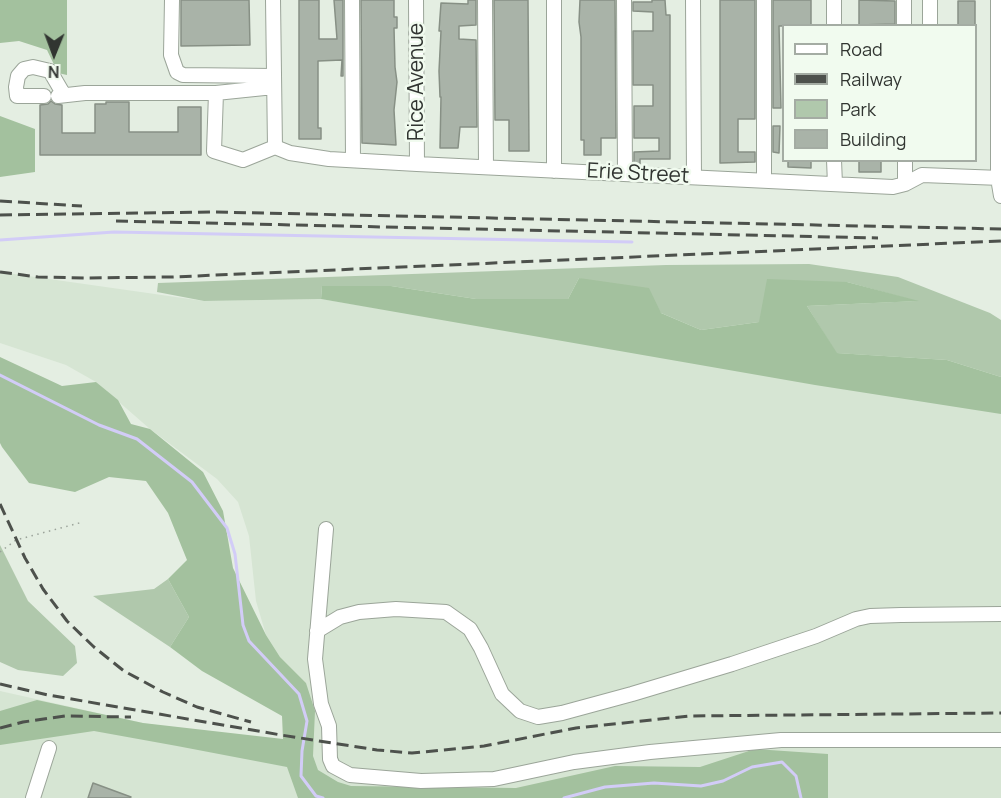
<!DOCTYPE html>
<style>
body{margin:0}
#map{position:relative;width:1001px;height:798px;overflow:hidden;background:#e4eee2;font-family:Manrope,sans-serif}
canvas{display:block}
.legend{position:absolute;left:782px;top:24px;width:195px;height:138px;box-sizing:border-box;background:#f1fbef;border:2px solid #a4aca3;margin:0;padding:8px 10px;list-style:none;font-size:18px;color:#313531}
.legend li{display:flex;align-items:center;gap:12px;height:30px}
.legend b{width:30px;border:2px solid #a4aca3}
.north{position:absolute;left:24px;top:24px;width:60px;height:60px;-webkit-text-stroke:4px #f1fbef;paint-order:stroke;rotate:181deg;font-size:16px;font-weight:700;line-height:24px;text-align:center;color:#313531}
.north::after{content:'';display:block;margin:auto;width:21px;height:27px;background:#313531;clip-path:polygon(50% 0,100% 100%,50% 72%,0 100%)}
</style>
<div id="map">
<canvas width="1001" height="798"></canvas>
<ul class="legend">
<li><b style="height:8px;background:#fff"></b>Road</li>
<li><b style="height:8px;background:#4d514c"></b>Railway</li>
<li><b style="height:16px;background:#b0c8ac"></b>Park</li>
<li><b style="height:16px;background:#a9b3a8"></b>Building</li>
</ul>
<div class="north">N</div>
</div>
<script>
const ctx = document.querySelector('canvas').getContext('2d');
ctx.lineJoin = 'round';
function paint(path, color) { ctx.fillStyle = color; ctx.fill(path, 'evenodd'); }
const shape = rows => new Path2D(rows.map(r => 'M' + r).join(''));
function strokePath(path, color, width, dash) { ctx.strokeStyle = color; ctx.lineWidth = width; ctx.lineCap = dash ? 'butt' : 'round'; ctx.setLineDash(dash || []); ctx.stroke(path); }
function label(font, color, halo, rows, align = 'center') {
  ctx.font = font + ' Manrope,sans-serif'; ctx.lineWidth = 5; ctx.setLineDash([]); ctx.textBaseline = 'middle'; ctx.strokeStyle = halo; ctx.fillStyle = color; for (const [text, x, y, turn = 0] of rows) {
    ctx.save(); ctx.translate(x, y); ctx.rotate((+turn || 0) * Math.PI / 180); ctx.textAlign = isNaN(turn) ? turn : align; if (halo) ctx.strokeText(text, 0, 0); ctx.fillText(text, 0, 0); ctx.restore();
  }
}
paint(shape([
 [0,272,204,301,321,299,1001,410,1001,798,0,798,0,691,143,723,313,749,306,683,280,657,266,635,256,601,249,536,238,502,217,479,150,429,96,382,66,365,0,343]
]), '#d6e5d3');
paint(shape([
 [809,264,898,277,990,313,1001,320,1001,377,947,360,836,353,807,306,916,301,847,282,759,322,701,330,579,278,568,299,476,299,391,286,322,286,321,299,204,301,157,292,158,283,666,265],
 [0,545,28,601,75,646,77,663,63,676,18,670,0,662],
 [168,579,189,617,170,647,93,596,154,589]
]), '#b0c8ac');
paint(shape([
 [0,0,67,0,67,75,58,73,47,50,19,41,0,43],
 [0,116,35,129,35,172,0,177],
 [579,278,649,288,661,313,701,330,759,322,767,279,847,282,919,301,807,306,837,353,947,360,1001,377,1001,414,815,385,321,299,322,286,391,286,476,299,568,299],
 [0,357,62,386,96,382,118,400,131,424,150,429,203,472,223,511,233,568,266,635,280,657,306,683,315,711,313,756,318,770,338,782,351,786,516,788,615,766,700,767,755,749,828,754,828,798,298,798,287,767,177,746,94,731,0,745,0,711,37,700,143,723,283,739,282,716,202,671,170,647,189,617,168,579,187,560,168,513,146,481,109,477,75,492,29,483,2,447,0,443]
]), '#a3c19e');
strokePath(shape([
 [0,240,114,232,632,242],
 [0,375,99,425,137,439,192,482,227,528,235,554,243,625,249,641,299,694,307,721,302,751,301,776,316,796,323,798],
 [564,798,605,787,654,783,701,786,723,781,752,767,782,762,796,776,801,798]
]), '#d2ccf7', 3);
const building = shape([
 [181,0,249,0,250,45,181,46,181,0],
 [299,0,319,0,319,39,337,39,334,0,343,0,343,76,341,76,342,60,318,61,318,128,321,128,321,139,299,139,299,0],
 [361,0,394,0,394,17,397,17,397,28,394,28,395,67,397,82,394,110,396,145,362,143,361,0],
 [468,0,476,0,476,25,459,26,459,39,476,40,477,127,460,127,458,148,440,148,441,97,440,97,439,71,441,31,439,31,441,3,468,4,468,0],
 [494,0,528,0,529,151,509,151,509,120,495,120,494,0],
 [580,0,615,0,616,138,601,138,601,155,584,155,584,140,581,140,581,37,579,22,580,0],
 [652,0,665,0,666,15,670,15,670,159,640,159,640,164,634,164,634,152,659,151,659,138,634,138,634,106,653,106,653,85,633,85,633,31,653,31,653,12,633,11,633,2,652,2,652,0],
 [720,0,755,0,755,119,738,119,738,152,755,152,755,162,720,163,720,0],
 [773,0,811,0,811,26,779,26,781,108,773,108,773,0],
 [859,0,895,1,895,24,859,25,859,0],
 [958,1,975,1,975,26,958,26,958,1],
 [51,101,55,104,62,105,62,133,95,133,95,104,106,104,106,102,129,102,129,132,178,132,178,107,201,107,201,155,40,155,40,105,48,104,51,101],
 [773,126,780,126,779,153,773,152,773,126],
 [788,160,811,160,811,168,788,167,788,160],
 [859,160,881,161,881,172,859,172,859,160],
 [93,783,131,797,130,798,88,798,93,783]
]);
paint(building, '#a9b3a8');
strokePath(building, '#879085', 1.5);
const minor = shape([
 [172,0,171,55,177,72,183,75,274,76],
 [273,0,275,147],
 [352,0,353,160],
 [416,0,417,164],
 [485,0,486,167],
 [554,0,554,171],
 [624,0,625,173],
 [693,0,694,177],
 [764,0,764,179],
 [834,0,834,26],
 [904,0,904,26],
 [930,0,930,26],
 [998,0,998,178,1001,196],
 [274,87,216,93,214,151,243,160,275,147],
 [44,96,17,96,16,87,18,76,24,69,33,67,50,71,64,95],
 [58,96,85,93,216,93],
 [275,147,290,153,329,159,417,164,893,187,905,184,922,175,1001,178],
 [834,160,835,184],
 [905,160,905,184],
 [326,529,315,659,321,704,329,726,330,759,333,766,350,775,421,781,494,779,574,762,650,752,781,740,1001,740],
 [317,631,340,617,359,612,396,609,446,612,470,629,481,648,502,694,520,711,538,717,562,713,632,694,732,664,816,636,856,619,870,616,901,615,1001,614],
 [33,798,49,748]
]);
strokePath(minor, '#9ba599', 16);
strokePath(shape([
 [0,552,16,540,83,522]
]), '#9ba39a', 1.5, [1.5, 4.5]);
strokePath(minor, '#fff', 14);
strokePath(shape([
 [0,201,82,206],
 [0,215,214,212,1001,229],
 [116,221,878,238],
 [0,272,38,277,85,278,172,277,1001,241],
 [0,504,25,558,43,589,67,621,94,647,124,671,163,692,197,707,251,722],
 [0,684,48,695,281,735,377,750,412,753,484,746,576,728,689,716,1001,713],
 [0,728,23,722,65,716,131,717]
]), '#4d514c', 3, [12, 6]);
label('21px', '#313531', '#f1fbef', [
 ["Rice Avenue",417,82,-90],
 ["Erie Street",638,174,3]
]);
</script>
